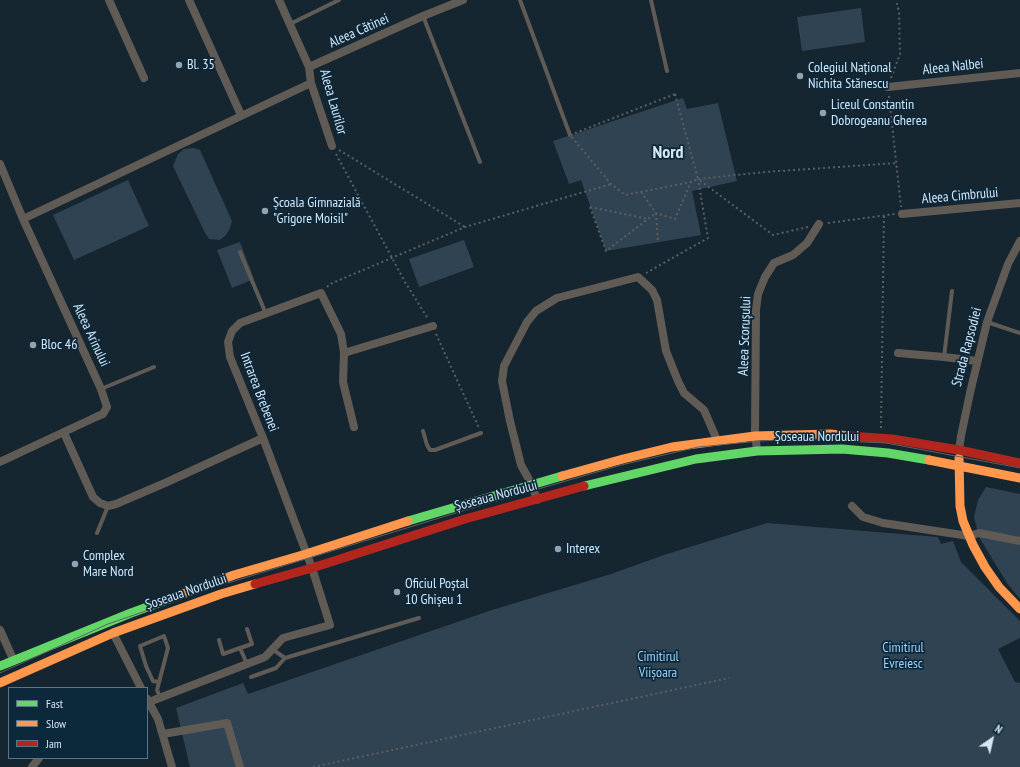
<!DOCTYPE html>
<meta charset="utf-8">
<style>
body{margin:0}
#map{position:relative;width:1020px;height:767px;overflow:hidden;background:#162630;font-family:"PT Sans Narrow",sans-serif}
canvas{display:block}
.legend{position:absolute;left:8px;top:687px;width:140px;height:72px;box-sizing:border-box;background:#0c283b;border:1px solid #5d7485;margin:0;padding:5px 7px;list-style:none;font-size:12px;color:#d7e7f4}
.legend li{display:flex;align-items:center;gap:8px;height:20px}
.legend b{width:20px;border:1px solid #5d7485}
.north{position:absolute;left:972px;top:719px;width:40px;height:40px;-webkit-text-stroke:3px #0c283b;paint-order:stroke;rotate:34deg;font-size:11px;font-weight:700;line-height:16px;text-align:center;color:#d7e7f4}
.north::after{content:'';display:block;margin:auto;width:14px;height:18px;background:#d7e7f4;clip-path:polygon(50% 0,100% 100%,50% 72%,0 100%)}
</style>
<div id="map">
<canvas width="1020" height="767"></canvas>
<ul class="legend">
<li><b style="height:5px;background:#63d668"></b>Fast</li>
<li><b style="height:5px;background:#ff974d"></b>Slow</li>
<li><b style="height:5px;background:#b3261e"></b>Jam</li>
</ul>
<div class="north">N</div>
</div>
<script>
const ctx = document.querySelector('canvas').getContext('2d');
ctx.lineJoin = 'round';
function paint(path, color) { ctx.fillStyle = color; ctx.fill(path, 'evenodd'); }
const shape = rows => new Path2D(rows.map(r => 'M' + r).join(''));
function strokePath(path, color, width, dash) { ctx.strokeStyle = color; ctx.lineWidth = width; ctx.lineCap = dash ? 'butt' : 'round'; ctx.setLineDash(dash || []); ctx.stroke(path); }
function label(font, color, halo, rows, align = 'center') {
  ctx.font = font + ' "PT Sans Narrow",sans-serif'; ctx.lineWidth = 3.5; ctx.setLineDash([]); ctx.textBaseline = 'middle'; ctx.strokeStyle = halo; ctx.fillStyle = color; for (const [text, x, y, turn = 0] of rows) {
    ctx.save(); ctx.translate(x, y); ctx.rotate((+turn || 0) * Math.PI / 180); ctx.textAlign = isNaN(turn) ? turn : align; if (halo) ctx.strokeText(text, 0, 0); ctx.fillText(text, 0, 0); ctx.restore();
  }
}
paint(shape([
 [861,8,865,42,802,51,797,17],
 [683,98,687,109,718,103,737,181,692,191,701,235,606,251,581,180,569,184,553,141],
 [193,148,200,150,232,221,230,228,226,235,220,240,209,239,204,231,173,166,178,154,184,149],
 [128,180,149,226,74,260,53,215],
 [464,240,474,267,419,287,409,259],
 [240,242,254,279,232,288,217,250],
 [986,487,1020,494,1020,599,1007,583,979,537,974,517,978,500],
 [767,523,938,537,941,544,953,541,961,562,1020,621,1020,638,998,649,1015,682,1020,683,1020,767,190,767,176,708,243,683,248,694,492,610,611,574,664,555]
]), '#304352');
strokePath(shape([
 [891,78,900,54,899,12,896,0],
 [675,94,698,179,691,182,625,195,611,184,570,135,675,94],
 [889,96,901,207],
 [339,150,465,227],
 [336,154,405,282,428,319],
 [641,192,656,213,675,219,691,182],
 [590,207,606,251,656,213],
 [590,207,648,219],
 [656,213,658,242],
 [828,223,895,214],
 [808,227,773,235,698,179,765,172,897,163],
 [646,273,708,238,698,179],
 [327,287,330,284,465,227,611,184],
 [436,334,479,428],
 [881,428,884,215],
 [313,767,729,678]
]), '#5c5e60', 2, [2, 3]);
strokePath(shape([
 [520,0,570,135],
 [651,0,667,71],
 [423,16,480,162],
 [290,24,339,0],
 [240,252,266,314],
 [987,322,1020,333],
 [944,357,952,291],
 [101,389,154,367],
 [423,431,427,445,430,450,435,450,481,433],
 [97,533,108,506],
 [219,640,223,654,240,648,247,664],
 [240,648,252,644,247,629],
 [272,649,285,658,419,618],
 [251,677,276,668,285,658],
 [159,682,153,681,146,666,140,646,164,636,168,648,157,690,160,697]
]), '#615b56', 4);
strokePath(shape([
 [109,0,144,78],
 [189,0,241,115],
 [279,0,309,67,311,83,332,146],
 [309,67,423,16,463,0],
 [888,87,1020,73],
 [0,164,23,219,101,389,107,407,103,414,96,417,0,462],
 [902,214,1020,203],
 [23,219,311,83],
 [898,353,944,357,977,361],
 [354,427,343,382,344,353,433,326],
 [64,433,93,497,100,503,108,506,116,504,165,483,263,438],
 [959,450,961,436,970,393,987,322,1008,264,1020,241],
 [757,451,755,432,756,310,758,294,765,277,774,263,793,255,807,243,819,224],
 [537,500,532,485,521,465,510,421,502,381,504,366,527,322,536,311,557,298,638,277,652,290,657,300,666,351,678,381,684,393,704,410,717,440],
 [852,506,863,517,883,523,969,536,979,533,1020,541],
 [0,630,14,661],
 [113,633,141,688],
 [147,699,158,719,172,767],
 [149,702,265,657,283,638,330,625,312,568,263,438,230,357,228,342,232,331,240,323,321,293,341,334,344,353],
 [163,734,227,723,240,767],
 [32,767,39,758]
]), '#615b56', 8);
strokePath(shape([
 [584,486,696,459,757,451,842,449,888,453,929,460],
 [408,521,562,476],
 [0,666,131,613,180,595]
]), '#63d668', 9);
strokePath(shape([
 [959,458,960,506,963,521,973,545,985,567,999,587,1020,609],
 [929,460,1020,478],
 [562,476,623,459,672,447,755,436,830,434,849,436],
 [180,595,234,575,306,554,408,521],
 [0,683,113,633,221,594,255,584]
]), '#ff974d', 9);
strokePath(shape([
 [849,436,892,439,959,450,1020,463],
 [255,584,312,568,465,519,584,486]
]), '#b3261e', 9);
strokePath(shape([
 [0,673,108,624,218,586,462,511,621,465,698,447,760,441,798,439,886,443,1020,468]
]), '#5e6162', 1);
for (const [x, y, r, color] of [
 [179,65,4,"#93a3af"],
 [800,76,4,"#93a3af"],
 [823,113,4,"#93a3af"],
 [265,211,4,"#93a3af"],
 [33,345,4,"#93a3af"],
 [558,549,4,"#93a3af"],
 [75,564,4,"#93a3af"],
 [397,592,4,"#93a3af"]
]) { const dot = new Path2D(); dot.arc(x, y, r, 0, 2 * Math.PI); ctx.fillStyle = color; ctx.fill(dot); strokePath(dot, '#0c283b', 1.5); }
label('14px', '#d7e7f4', '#0c283b', [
 ["Aleea Cătinei",359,31,-24],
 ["Aleea Nalbei",953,67,-6],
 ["Aleea Laurilor",333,102,74],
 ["Aleea Cimbrului",960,196,-5],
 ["Aleea Arinului",91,335,65],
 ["Aleea Scorușului",745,336,-88],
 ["Strada Rapsodiei",967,347,-75],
 ["Intrarea Brebenei",259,392,69],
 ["Șoseaua Nordului",817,437],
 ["Șoseaua Nordului",496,496,-15],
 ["Șoseaua Nordului",186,592,-19]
]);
label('14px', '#d7e7f4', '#0c283b', [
 ["Bl. 35",187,65],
 ["Colegiul Național",808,68],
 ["Nichita Stănescu",808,84],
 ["Liceul Constantin",831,105],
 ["Dobrogeanu Gherea",831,121],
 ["Școala Gimnazială",273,203],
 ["\"Grigore Moisil\"",273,219],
 ["Bloc 46",41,345],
 ["Interex",566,549],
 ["Complex",83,556],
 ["Mare Nord",83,572],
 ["Oficiul Poștal",405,584],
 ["10 Ghișeu 1",405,600]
], 'left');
label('14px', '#9cd0f8', '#0c283b', [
 ["Cimitirul",903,648],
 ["Evreiesc",903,664],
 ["Cimitirul",658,657],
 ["Viișoara",658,673]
]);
label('bold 18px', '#d7e7f4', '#0c283b', [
 ["Nord",668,153]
]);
</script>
